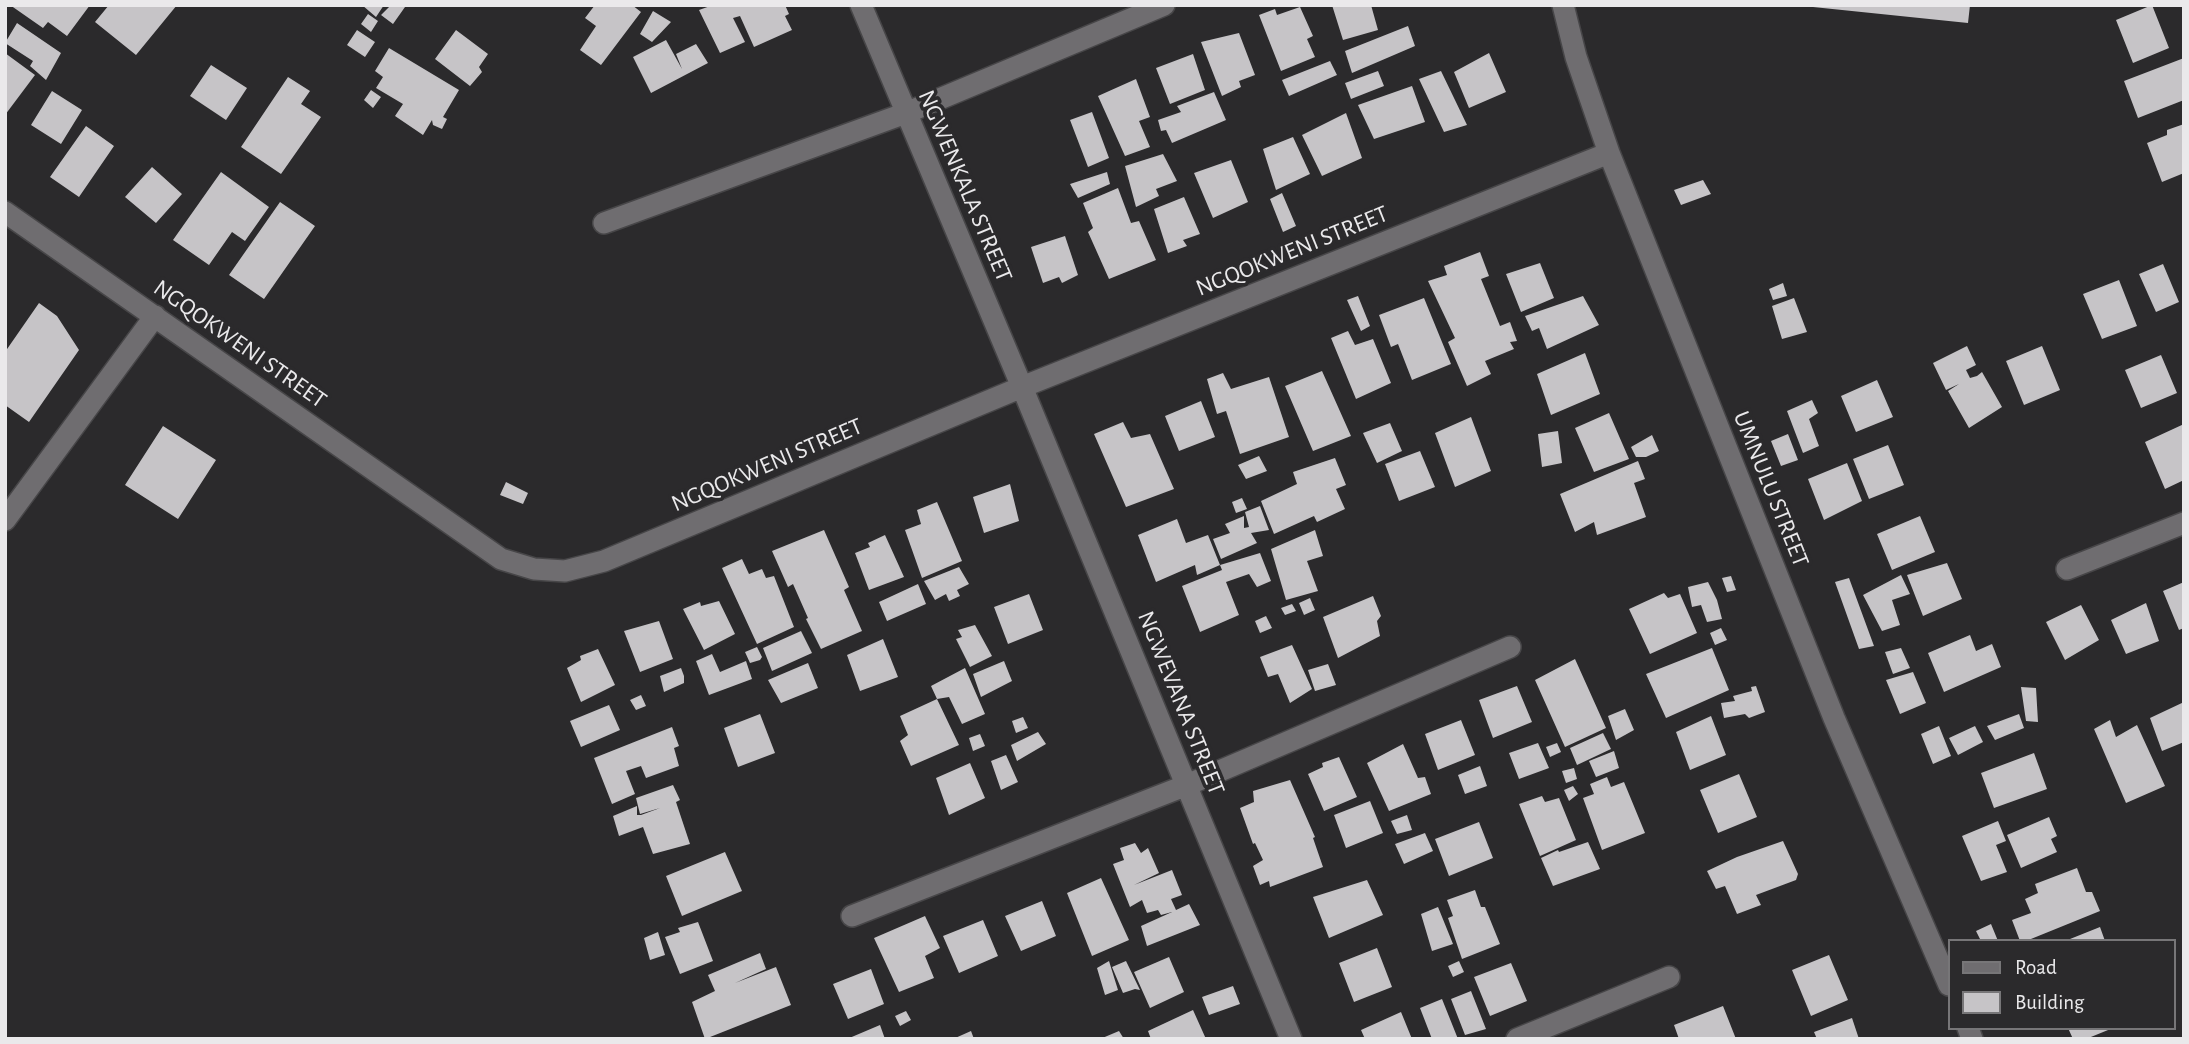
<!DOCTYPE html>
<style>
body{margin:0}
#map{position:relative;width:2189px;height:1044px;overflow:hidden;background:#2b2a2c;font-family:"Alegreya Sans",sans-serif}
canvas{display:block}
.frame{position:absolute;inset:0;border:7px solid #eae9eb;pointer-events:none}
.legend{position:absolute;left:1948px;top:939px;width:228px;height:91px;box-sizing:border-box;background:#2b2a2c;border:2px solid #777678;margin:0;padding:9px 12px;list-style:none;font-size:21px;color:#eae9eb}
.legend li{display:flex;align-items:center;gap:14px;height:35px}
.legend b{width:35px;border:2px solid #777678}
</style>
<div id="map">
<canvas width="2189" height="1044"></canvas>
<div class="frame"></div>
<ul class="legend">
<li><b style="height:9px;background:#6f6d70"></b>Road</li>
<li><b style="height:19px;background:#c6c4c7"></b>Building</li>
</ul>
</div>
<script>
const ctx = document.querySelector('canvas').getContext('2d');
ctx.lineJoin = 'round';
function paint(path, color) { ctx.fillStyle = color; ctx.fill(path, 'evenodd'); }
const shape = rows => new Path2D(rows.map(r => 'M' + r).join(''));
function strokePath(path, color, width, dash) { ctx.strokeStyle = color; ctx.lineWidth = width; ctx.lineCap = dash ? 'butt' : 'round'; ctx.setLineDash(dash || []); ctx.stroke(path); }
function label(font, color, halo, rows, align = 'center') {
  ctx.font = font + ' "Alegreya Sans",sans-serif'; ctx.lineWidth = 7; ctx.setLineDash([]); ctx.textBaseline = 'middle'; ctx.strokeStyle = halo; ctx.fillStyle = color; for (const [text, x, y, turn = 0] of rows) {
    ctx.save(); ctx.translate(x, y); ctx.rotate((+turn || 0) * Math.PI / 180); ctx.textAlign = isNaN(turn) ? turn : align; if (halo) ctx.strokeText(text, 0, 0); ctx.fillText(text, 0, 0); ctx.restore();
  }
}
paint(shape([
 [10,5,90,5,67,36,48,22,43,28],
 [109,5,177,5,136,55,95,22],
 [362,5,384,5,376,17],
 [391,5,405,7,393,24,381,15],
 [595,5,632,5,641,12,601,65,580,50,596,26,585,18],
 [713,5,785,5,789,14,785,16,792,30,754,47,740,16,733,18,745,42,720,53,699,10],
 [1332,5,1371,5,1378,30,1343,40],
 [1813,5,1970,5,1968,23,1813,7],
 [2152,5,2169,48,2133,63,2116,20],
 [1300,7,1313,36,1307,39,1315,57,1281,71,1259,15,1275,9,1277,15],
 [653,11,671,22,652,42,640,34],
 [368,14,378,21,371,32,361,24],
 [17,23,61,53,46,80,30,66,33,61,5,43],
 [1408,26,1415,46,1352,73,1345,51],
 [357,30,375,42,365,57,347,45],
 [456,30,488,54,479,67,482,72,470,86,435,59],
 [1239,33,1255,75,1239,81,1241,87,1222,96,1201,42],
 [666,40,682,69,676,54,696,44,708,63,651,93,633,57],
 [389,48,459,90,443,117,447,119,442,129,433,125,432,120,423,135,395,116,403,104,376,88,383,77,375,71],
 [5,53,35,75,5,115],
 [1489,53,1506,92,1469,108,1454,72],
 [1193,54,1205,90,1170,104,1156,68],
 [2184,58,2184,100,2138,118,2124,81],
 [1330,61,1337,75,1289,96,1282,80],
 [211,65,247,88,226,120,190,96],
 [1378,71,1384,86,1351,99,1345,83],
 [1441,71,1467,125,1444,132,1419,79],
 [288,77,310,91,301,104,321,117,281,174,241,147],
 [1136,79,1150,117,1139,121,1150,147,1125,156,1098,96],
 [1412,86,1425,122,1374,139,1358,105],
 [371,90,381,97,373,108,364,100],
 [52,91,82,110,61,144,31,125],
 [1214,92,1226,120,1172,143,1166,130,1161,131,1158,120,1181,112,1177,106],
 [1092,112,1109,158,1088,167,1070,120],
 [1346,113,1362,158,1322,176,1302,135],
 [2184,124,2184,173,2162,182,2147,143,2167,135,2167,130],
 [86,126,114,146,79,197,50,177],
 [1293,137,1310,174,1276,190,1263,149],
 [1163,154,1177,181,1156,189,1159,196,1136,207,1125,166],
 [1231,160,1248,202,1213,218,1194,173],
 [152,167,182,194,156,223,125,197],
 [221,172,269,207,245,241,232,232,209,265,173,240],
 [1107,172,1110,184,1078,198,1070,184],
 [1703,180,1711,194,1681,205,1674,190],
 [1118,188,1131,223,1139,221,1156,260,1109,279,1088,232,1093,228,1083,203],
 [1282,193,1296,226,1283,232,1270,199],
 [1184,197,1200,234,1183,240,1187,246,1168,253,1154,209],
 [280,202,315,226,264,299,229,275],
 [1065,236,1078,275,1062,283,1059,277,1043,283,1031,247],
 [1480,252,1489,276,1481,279,1500,326,1510,322,1517,341,1510,342,1514,349,1485,361,1491,374,1467,386,1448,342,1455,338,1428,281,1447,275,1444,266],
 [1540,263,1554,298,1521,312,1506,274],
 [2163,264,2179,302,2156,312,2139,274],
 [2119,280,2137,326,2102,339,2083,294],
 [1783,283,1787,296,1773,300,1769,289],
 [1358,296,1370,326,1361,331,1347,300],
 [1583,296,1599,325,1547,349,1539,328,1532,331,1525,316],
 [1424,298,1451,364,1412,380,1398,344,1391,347,1379,315],
 [1794,298,1807,332,1782,339,1772,306],
 [39,303,57,316,79,350,29,422,5,405,5,352],
 [1348,331,1355,345,1373,339,1391,383,1356,399,1331,338],
 [1967,346,1976,365,1966,370,1970,378,1977,376,1982,372,2002,407,1969,428,1948,391,1959,384,1946,390,1933,363],
 [2042,346,2060,390,2024,405,2006,361],
 [1585,353,1600,394,1551,415,1537,374],
 [2161,355,2177,393,2141,408,2125,370],
 [1322,371,1351,436,1313,451,1285,386],
 [1223,373,1231,389,1269,377,1289,437,1240,454,1226,411,1217,414,1207,379],
 [1877,380,1893,417,1856,432,1841,396],
 [1812,400,1818,413,1809,419,1819,446,1803,453,1787,411],
 [1201,401,1215,437,1179,451,1165,416],
 [1609,413,1629,459,1594,472,1575,428],
 [1471,417,1491,471,1455,487,1435,433],
 [1123,422,1131,438,1150,434,1174,489,1126,507,1094,434],
 [1390,423,1402,451,1377,463,1363,433],
 [2184,424,2184,480,2165,489,2145,442],
 [163,426,216,460,178,519,125,485],
 [1558,431,1562,463,1542,467,1538,434],
 [1788,434,1798,460,1781,466,1771,441],
 [1652,435,1659,451,1646,457,1636,457,1631,447],
 [1888,445,1904,485,1869,499,1853,459],
 [1420,451,1435,487,1399,501,1385,464],
 [1259,456,1267,471,1246,479,1238,465],
 [1335,458,1346,485,1336,489,1345,509,1317,522,1314,516,1274,534,1261,501,1297,484,1293,472],
 [1638,461,1645,479,1634,483,1646,517,1597,535,1594,522,1575,532,1560,494],
 [1847,463,1862,501,1824,520,1808,479],
 [506,482,528,493,523,504,500,495],
 [1010,484,1019,521,984,533,973,497],
 [1242,498,1247,509,1236,513,1232,502],
 [937,502,962,561,922,578,905,530,921,524,917,510],
 [1260,506,1269,530,1251,533,1257,543,1221,559,1213,539,1230,533,1225,524,1244,516,1244,528,1249,527,1245,512],
 [1920,516,1935,552,1892,570,1877,534],
 [1177,519,1186,543,1208,535,1220,565,1197,575,1195,565,1156,582,1138,535],
 [824,530,849,587,844,590,862,631,821,649,806,619,808,618,793,584,788,587,772,551],
 [1315,530,1323,556,1307,561,1318,591,1286,600,1271,549],
 [885,535,904,577,869,590,855,553,870,547,868,543],
 [1260,553,1271,581,1257,587,1249,574,1226,582,1239,615,1200,632,1182,586,1222,570,1220,565],
 [742,559,749,574,762,569,766,578,774,576,794,627,757,644,722,568],
 [1947,563,1962,599,1923,616,1907,575],
 [959,567,969,584,957,590,960,596,949,601,946,594,935,600,924,581],
 [1901,575,1910,594,1892,600,1900,625,1882,631,1863,595],
 [1731,576,1736,590,1727,592,1722,578],
 [1849,578,1874,646,1859,649,1835,582],
 [1708,582,1717,600,1722,619,1707,622,1701,605,1692,607,1688,587],
 [2184,582,2184,628,2179,630,2163,591],
 [918,584,926,604,887,621,879,602],
 [1664,593,1668,598,1680,594,1697,633,1650,654,1629,609],
 [1029,594,1043,630,1008,644,994,607],
 [1373,596,1381,616,1377,621,1380,636,1338,658,1323,617],
 [1310,598,1315,610,1304,615,1299,603],
 [719,601,735,634,704,650,683,609,700,602,701,606],
 [2146,603,2159,641,2126,654,2111,620],
 [1292,604,1296,611,1285,615,1281,608],
 [2081,605,2099,640,2065,660,2046,622],
 [1266,616,1272,628,1260,633,1255,621],
 [659,621,673,659,640,672,624,631],
 [975,625,992,656,970,667,956,639,962,637,958,630],
 [1721,628,1727,640,1715,645,1710,633],
 [801,631,812,653,772,671,763,648],
 [1970,635,1976,651,1992,644,2001,667,1944,692,1928,653],
 [883,639,898,677,860,691,847,655],
 [1292,645,1312,689,1290,703,1278,674,1268,677,1260,657],
 [757,647,762,657,760,660,750,663,745,652],
 [1712,648,1729,690,1666,718,1646,674],
 [1901,648,1910,668,1893,674,1885,652],
 [598,649,615,685,581,702,567,668,581,660,580,656],
 [712,654,720,672,746,661,752,679,709,695,696,661],
 [1575,659,1606,728,1565,747,1535,680],
 [1004,661,1012,681,981,697,973,674],
 [808,663,818,688,781,703,768,680],
 [1328,664,1336,685,1315,691,1308,670],
 [681,668,684,676,684,683,664,692,660,676],
 [965,668,985,714,962,724,949,697,937,699,931,686],
 [1913,672,1926,703,1900,714,1886,680],
 [1517,686,1532,722,1493,738,1479,700],
 [1756,686,1765,712,1749,718,1745,714,1724,718,1721,703,1735,701,1733,696,1752,691,1751,687],
 [2021,687,2036,688,2038,722,2026,721],
 [641,695,646,706,636,710,630,700],
 [937,699,959,745,911,766,900,741,908,735,900,716],
 [2184,702,2184,742,2162,751,2150,718],
 [609,705,620,730,581,747,570,721],
 [1625,709,1634,730,1616,740,1608,716],
 [760,714,775,753,738,767,724,728],
 [2019,714,2024,728,1995,740,1987,726],
 [1711,716,1726,755,1690,770,1676,732],
 [1023,717,1028,728,1016,733,1012,721],
 [1461,720,1475,755,1438,770,1425,734],
 [2110,720,2116,737,2137,725,2165,786,2126,803,2094,729],
 [1939,726,1951,756,1933,764,1921,734],
 [1975,726,1983,742,1958,755,1949,738],
 [672,727,679,746,674,748,679,766,646,778,641,766,626,771,635,794,612,804,594,758],
 [1038,732,1046,744,1017,761,1011,745],
 [1603,733,1611,749,1577,765,1570,748],
 [980,734,985,746,973,751,969,738],
 [1538,743,1549,768,1519,779,1509,753],
 [1557,743,1561,752,1550,757,1546,747],
 [1403,744,1418,778,1425,777,1431,794,1389,811,1367,763],
 [1614,751,1619,768,1596,777,1589,761],
 [2034,753,2047,789,1994,808,1981,773],
 [1006,755,1018,782,1001,790,991,761],
 [1339,757,1357,797,1324,811,1308,774,1323,767,1322,763],
 [970,763,985,798,949,815,936,778],
 [1480,766,1487,786,1465,794,1458,775],
 [1574,768,1577,779,1566,783,1562,771],
 [1739,774,1757,817,1718,833,1700,790],
 [1607,777,1611,787,1624,782,1645,833,1602,850,1583,798,1594,794,1590,784],
 [1290,780,1315,837,1313,838,1323,867,1270,887,1269,881,1260,885,1253,866,1263,860,1255,843,1253,844,1240,808,1254,802,1253,791],
 [673,785,680,800,676,802,690,844,653,854,643,827,619,836,613,816,637,806,637,815,641,815,660,808,640,814,636,798],
 [1573,786,1578,794,1569,801,1564,790],
 [1542,796,1545,802,1559,798,1576,840,1540,856,1519,804],
 [1370,801,1383,833,1346,848,1334,815],
 [1407,815,1412,830,1397,834,1391,821],
 [2049,817,2057,836,2051,839,2057,852,2021,868,2007,835],
 [1998,821,2006,841,1996,845,2007,872,1981,881,1962,836],
 [1479,822,1493,858,1449,876,1435,839],
 [1425,833,1433,851,1404,864,1395,844],
 [1783,841,1798,874,1796,880,1756,895,1761,905,1737,914,1725,886,1716,889,1707,871,1737,857],
 [1588,842,1600,869,1553,886,1541,858,1558,850,1559,852],
 [1135,843,1141,853,1148,848,1159,873,1134,885,1172,870,1182,895,1171,899,1176,910,1189,904,1200,925,1147,946,1141,926,1172,912,1161,915,1158,910,1147,913,1142,900,1130,907,1113,864,1124,860,1120,848],
 [725,852,742,891,682,916,666,876],
 [2077,868,2086,892,2092,892,2100,911,2026,941,2020,941,2012,920,2031,913,2025,899,2038,893,2035,884],
 [1101,878,1129,940,1092,956,1067,893],
 [1367,880,1383,915,1329,938,1313,897],
 [1475,890,1481,907,1485,907,1500,944,1462,959,1448,918,1453,916,1447,900],
 [1042,901,1056,936,1021,951,1005,916],
 [1438,907,1453,944,1432,951,1421,914],
 [925,916,940,948,925,956,934,978,899,992,874,938],
 [983,920,998,956,959,973,943,936],
 [698,922,713,961,680,974,665,937,680,932,678,928],
 [1991,924,1998,941,1981,941,1976,931],
 [2100,927,2105,941,2065,941],
 [658,932,665,955,650,960,644,938],
 [1377,948,1392,987,1354,1002,1339,963],
 [760,953,766,969,735,983,776,967,791,1005,705,1039,692,1002,715,991,708,975],
 [1829,955,1848,1000,1811,1016,1792,970],
 [1169,957,1184,992,1150,1008,1134,972],
 [1109,961,1118,990,1105,995,1097,968],
 [1126,961,1140,990,1135,989,1123,993,1112,967],
 [1459,961,1464,972,1453,977,1448,966],
 [1511,963,1527,1001,1490,1016,1474,977],
 [871,969,884,1004,848,1019,833,984],
 [1233,986,1240,1004,1209,1015,1202,997],
 [1471,991,1486,1029,1465,1035,1451,999],
 [1442,999,1458,1039,1432,1039,1420,1008],
 [1723,1006,1736,1039,1679,1039,1674,1025],
 [1193,1010,1206,1039,1151,1039,1148,1031],
 [906,1011,911,1020,900,1026,895,1016],
 [1401,1012,1412,1039,1365,1039,1361,1030],
 [1852,1018,1859,1039,1817,1039,1814,1032],
 [880,1025,885,1039,847,1039],
 [2068,1028,2113,1028,2086,1039,2073,1039],
 [971,1031,974,1039,953,1039],
 [1119,1031,1124,1039,1100,1039]
]), '#c6c4c7');
const minor = shape([
 [861,5,1022,387,1291,1039],
 [1563,5,1576,57,1609,153,1834,718,1949,985],
 [5,212,501,559,534,569,565,571,604,561,1022,387,1609,153],
 [604,223,906,113,1164,5],
 [5,520,155,316],
 [2067,569,2184,523],
 [852,916,1187,785,1510,647],
 [1968,1028,1972,1039],
 [1517,1039,1669,977]
]);
strokePath(minor, '#474648', 24);
strokePath(minor, '#6f6d70', 21);
label('24px', '#eae9eb', '#2b2a2c', [
 ["NGWENKALA STREET",965,186,67],
 ["NGQOKWENI STREET",1292,251,-22],
 ["NGQOKWENI STREET",240,344,35],
 ["NGQOKWENI STREET",767,465,-23],
 ["UMNULU STREET",1771,489,68],
 ["NGWEVANA STREET",1181,703,68]
]);
</script>
